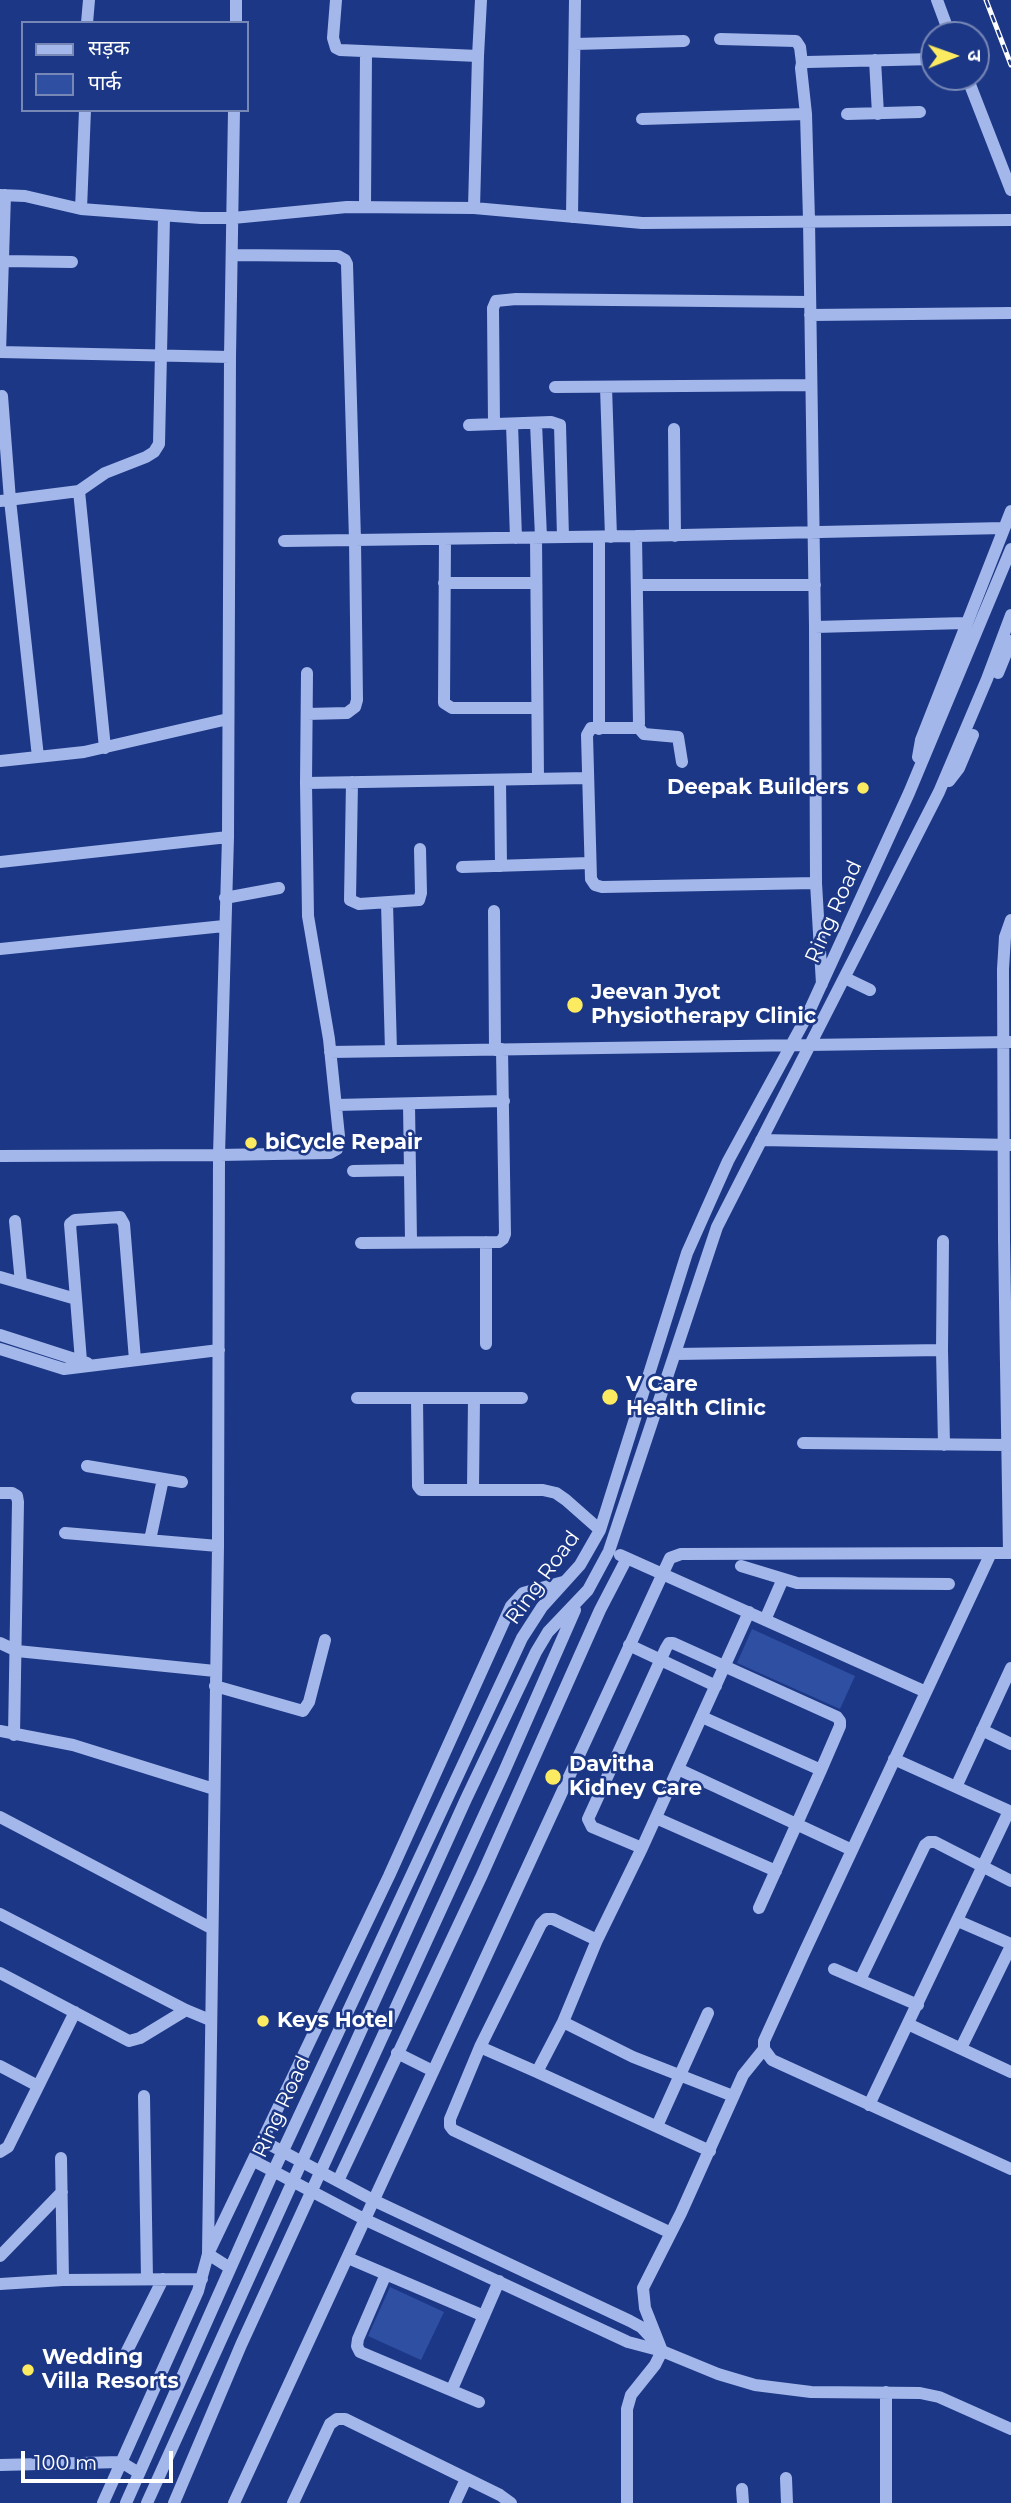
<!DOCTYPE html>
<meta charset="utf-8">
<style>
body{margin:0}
#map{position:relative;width:1011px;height:2503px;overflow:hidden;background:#1c3785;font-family:Montserrat,"Noto Sans Devanagari",sans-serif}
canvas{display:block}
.legend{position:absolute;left:21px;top:21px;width:228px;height:91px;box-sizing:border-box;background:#1c3785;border:2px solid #7787b6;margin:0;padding:9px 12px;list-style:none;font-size:21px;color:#fff}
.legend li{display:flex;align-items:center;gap:14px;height:35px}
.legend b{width:35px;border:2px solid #7787b6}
.north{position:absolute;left:920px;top:21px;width:70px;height:70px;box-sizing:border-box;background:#1c3785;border:2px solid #7787b6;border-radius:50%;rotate:89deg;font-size:19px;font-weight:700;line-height:28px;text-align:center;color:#fff}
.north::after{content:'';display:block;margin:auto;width:24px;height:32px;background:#fceb60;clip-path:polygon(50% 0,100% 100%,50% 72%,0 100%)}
.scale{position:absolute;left:21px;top:2451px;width:152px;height:32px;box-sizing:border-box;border:4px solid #fff;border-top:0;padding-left:9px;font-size:21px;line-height:24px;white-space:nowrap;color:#fff;-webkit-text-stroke:5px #1c3785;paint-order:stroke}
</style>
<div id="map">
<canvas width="1011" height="2503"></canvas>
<ul class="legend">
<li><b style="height:9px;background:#a3b7eb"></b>सड़क</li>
<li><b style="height:19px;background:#2f4fa3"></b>पार्क</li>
</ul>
<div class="north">उ</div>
<div class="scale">100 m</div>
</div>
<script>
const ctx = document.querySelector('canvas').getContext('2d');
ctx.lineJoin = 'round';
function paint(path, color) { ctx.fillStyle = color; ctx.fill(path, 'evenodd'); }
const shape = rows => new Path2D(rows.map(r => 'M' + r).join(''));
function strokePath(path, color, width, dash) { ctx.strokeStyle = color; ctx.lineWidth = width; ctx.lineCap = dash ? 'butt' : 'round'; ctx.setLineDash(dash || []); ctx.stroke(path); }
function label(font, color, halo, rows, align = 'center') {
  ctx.font = font + ' Montserrat,sans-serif'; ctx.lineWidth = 5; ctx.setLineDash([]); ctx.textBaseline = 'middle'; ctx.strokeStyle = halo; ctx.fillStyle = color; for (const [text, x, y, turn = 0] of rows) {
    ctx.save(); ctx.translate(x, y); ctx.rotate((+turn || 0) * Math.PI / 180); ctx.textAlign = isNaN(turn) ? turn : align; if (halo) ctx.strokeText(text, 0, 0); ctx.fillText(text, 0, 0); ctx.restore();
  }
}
paint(shape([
 [752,1629,855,1676,840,1709,737,1663],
 [390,2287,444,2312,421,2360,368,2336]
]), '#2f4fa3');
strokePath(shape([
 [336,0,333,38,336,48,340,50,478,56],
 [481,0,478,56,474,208,642,223,1011,220],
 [937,0,950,35],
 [87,23,89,0],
 [236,23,236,0],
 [720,39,796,41,800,47,802,63],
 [575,44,684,41],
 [875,60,878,114],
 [967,77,1011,190],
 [847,114,920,112],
 [642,119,806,114],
 [0,195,25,196,81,209,201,218,233,218,347,207,474,208],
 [5,195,0,352,230,357],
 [365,207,366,53],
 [81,209,85,110],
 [572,217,575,0],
 [232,255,338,256,345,260,347,264,355,540,357,700,355,707,347,713,307,714],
 [4,261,72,262],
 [810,315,1011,313],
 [555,387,811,385],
 [606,387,611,537],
 [2,396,10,500,38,757],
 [536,423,541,537],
 [494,424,493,308,496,301,516,299,809,302],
 [512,424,516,538],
 [469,425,551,422,560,425,563,537],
 [674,429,675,536],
 [0,501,79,491],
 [536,537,538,779],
 [599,537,599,729],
 [445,539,444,703,452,708,537,708],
 [284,541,636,536],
 [444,583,536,583],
 [637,585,815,585],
 [815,627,965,623],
 [998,673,1011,641],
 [638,727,644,734,678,737,682,762],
 [105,748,79,491,105,473,146,457,154,452,159,444,164,217],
 [918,757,921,740,1011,511],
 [0,761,84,752,228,719],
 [500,780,501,866],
 [949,781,959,768,973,735],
 [352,782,350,900,359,904,419,900,421,893,420,849],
 [306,783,307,673],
 [0,862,228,837],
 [462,867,590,863],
 [816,883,602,887,595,885,591,879,587,735,591,728,635,728,639,724,636,536,1004,528],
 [225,898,279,888],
 [387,903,391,1051],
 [494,911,495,1050],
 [0,949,224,926],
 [845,978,870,990],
 [822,984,816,883,815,627,809,220,806,114,801,68,802,63,807,62,934,59],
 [330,1052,1011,1042],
 [409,1104,411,1241],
 [336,1105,504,1101],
 [761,1140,1011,1145],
 [0,1156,219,1155,330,1153,337,1149,339,1136,329,1039,308,916,306,783,588,778],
 [353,1171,410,1170],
 [15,1221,21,1283],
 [943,1241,942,1350,944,1445],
 [361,1243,499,1242,503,1239,505,1234,502,1049],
 [0,1277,76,1299],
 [0,1335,87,1363],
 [486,1344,486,1242],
 [0,1349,64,1369,219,1350],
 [676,1354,942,1350],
 [81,1361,70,1224,75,1220,120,1217,124,1224,135,1360],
 [357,1398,522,1398],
 [417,1398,418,1486,421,1490,543,1490,556,1493,566,1500,600,1530],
 [803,1443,1008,1445],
 [87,1466,182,1482],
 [473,1489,474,1398],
 [0,1493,12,1493,17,1496,18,1502,14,1735],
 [65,1533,218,1546],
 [150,1540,163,1479],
 [1009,1553,1004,1239,1003,969,1005,937,1011,920],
 [1011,1553,991,1553,804,1953,764,2041,764,2049,772,2060,1011,2169],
 [620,1555,926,1692],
 [741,1566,797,1583,949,1584],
 [765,1620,782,1581],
 [0,1643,17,1651,215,1671],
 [629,1645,716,1686],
 [215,1686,303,1711,309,1702,325,1640],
 [702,1717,821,1770],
 [982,1730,1011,1744],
 [0,1731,73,1745,214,1789],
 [678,1769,852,1850],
 [956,1787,1011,1668],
 [0,1817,211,1928],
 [656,1818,776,1871],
 [642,1848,592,1827,588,1819,666,1648,669,1643,673,1643,837,1717,840,1721,840,1726,821,1770,759,1908],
 [0,1914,186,2010,210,2020],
 [958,1921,1011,1944],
 [597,1940,553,1919,546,1919,541,1924,480,2047,450,2119,450,2126,453,2130,671,2233],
 [834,1969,918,2005],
 [0,1973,129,2041,140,2038,186,2010],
 [860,1980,925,1845,929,1842,935,1842,1011,1881],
 [563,2022,633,2057,733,2096],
 [910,2025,1011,2072],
 [480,2047,537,2072],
 [961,2048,1011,1946],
 [397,2053,433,2071],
 [0,2066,38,2086],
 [144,2096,147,2279],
 [869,2105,1009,1811,894,1759],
 [657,2126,708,2013],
 [263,2141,375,2201,630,2321,641,2327,655,2342],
 [710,2151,537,2072,563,2022,597,1940,642,1848,749,1612],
 [0,2152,8,2147,75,2012],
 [61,2158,63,2280],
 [254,2161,366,2220,628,2342,662,2351,718,2374,755,2385,811,2392,920,2393,939,2397,1011,2429],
 [338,2181,482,1875,600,1610,627,1558],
 [0,2256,62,2192],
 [348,2258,484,2316],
 [230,2268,208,2254,389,1876,511,1606,523,1593,563,1582],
 [386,2274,358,2339,357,2346,360,2352,479,2402],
 [0,2284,63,2280,202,2279],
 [126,2353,163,2279],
 [452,2389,499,2281],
 [886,2392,886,2503],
 [0,2465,121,2462,139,2473],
 [786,2478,787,2503],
 [742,2489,743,2503],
 [103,2503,198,2291,208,2254,218,1546,219,1155,228,837,230,357,234,110],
 [126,2503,274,2170,522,1638,542,1607,580,1565,600,1530,687,1253,728,1161,807,1016,909,793,1011,549],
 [147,2503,466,1799,536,1652,548,1632,588,1590,609,1551,717,1227,939,792,987,679,1011,615],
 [174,2503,241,2345,503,1774,575,1610],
 [234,2503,670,1558,681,1554,991,1553],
 [293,2503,330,2424,337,2419,345,2419,500,2495,511,2503],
 [455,2503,466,2479],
 [627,2503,627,2409,631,2395,655,2365,662,2351,645,2308,643,2288,681,2213,743,2075,764,2049]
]), '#a3b7eb', 12);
const rail = shape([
 [986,0,1011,65]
]);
strokePath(rail, '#fff', 5);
strokePath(rail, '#1c3785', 2.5, [8]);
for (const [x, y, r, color] of [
 [863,788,7,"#fceb60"],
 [575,1005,9,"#fceb60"],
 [251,1143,7,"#fceb60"],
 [610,1397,9,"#fceb60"],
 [553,1777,9,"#fceb60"],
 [263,2021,7,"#fceb60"],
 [28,2370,7,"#fceb60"]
]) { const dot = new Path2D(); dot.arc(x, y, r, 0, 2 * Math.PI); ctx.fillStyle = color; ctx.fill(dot); strokePath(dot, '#1c3785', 2.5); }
label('bold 21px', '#fff', '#1c3785', [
 ["Deepak Builders",849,788,"right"],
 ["Jeevan Jyot",591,993],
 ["Physiotherapy Clinic",591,1017],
 ["biCycle Repair",265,1143],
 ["V Care",626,1385],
 ["Health Clinic",626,1409],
 ["Davitha",569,1765],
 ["Kidney Care",569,1789],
 ["Keys Hotel",277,2021],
 ["Wedding",42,2358],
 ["Villa Resorts",42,2382]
], 'left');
label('21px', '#fff', '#1c3785', [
 ["Ring Road",834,912,-66],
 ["Ring Road",543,1578,-54],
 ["Ring Road",282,2107,-65]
]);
</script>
